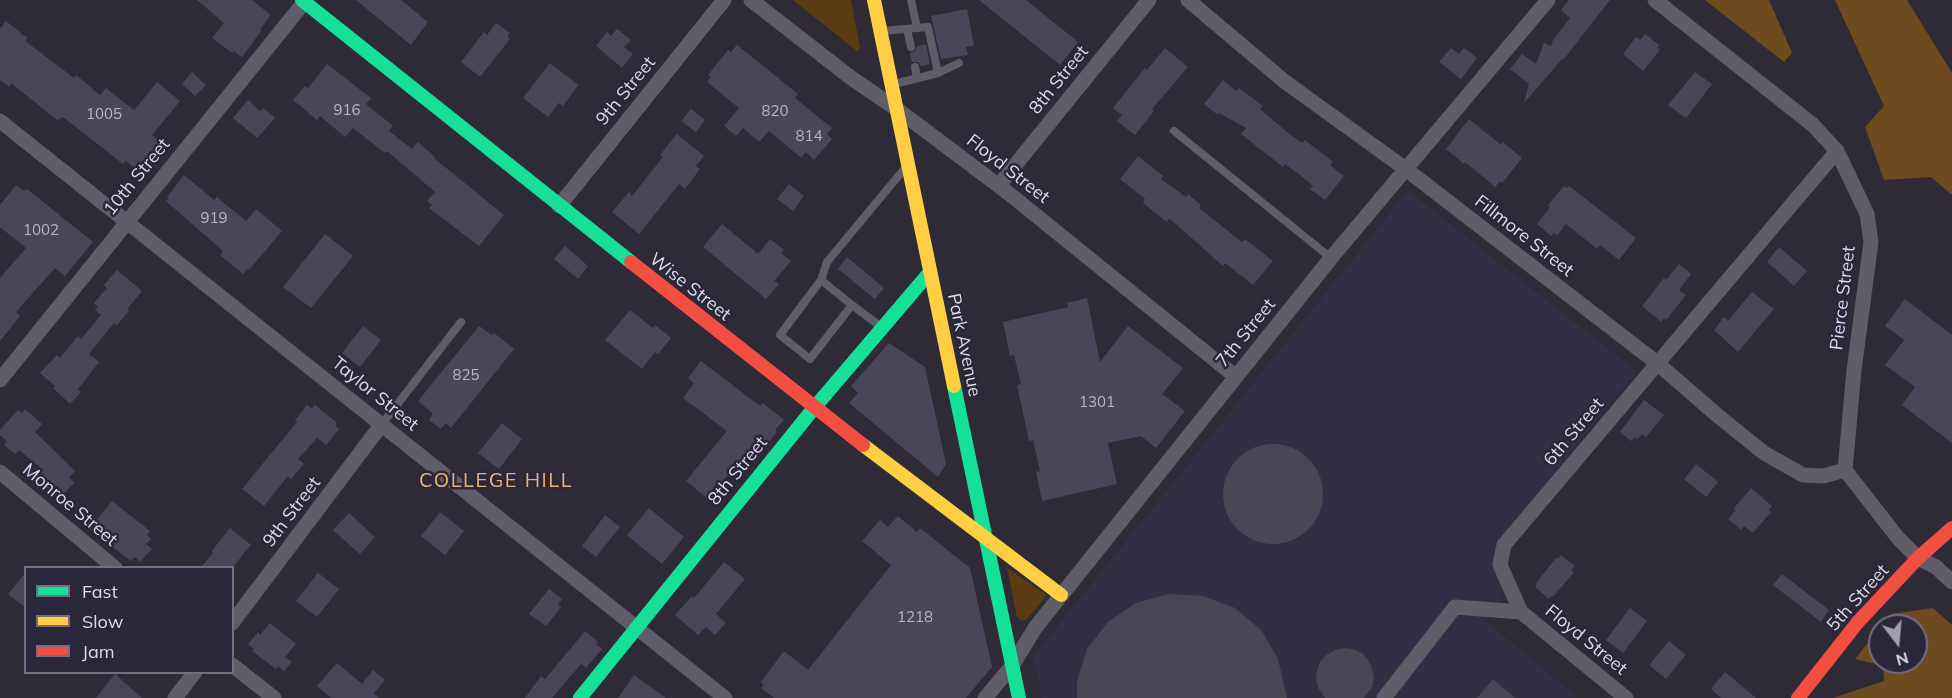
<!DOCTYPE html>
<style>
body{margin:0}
#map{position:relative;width:1952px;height:698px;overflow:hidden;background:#2e2b36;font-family:Mulish,sans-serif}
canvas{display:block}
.legend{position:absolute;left:24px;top:566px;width:210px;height:108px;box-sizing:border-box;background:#2b273a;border:2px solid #736f80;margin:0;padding:8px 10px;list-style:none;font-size:18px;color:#dfdcea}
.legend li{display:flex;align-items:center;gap:12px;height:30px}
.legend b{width:30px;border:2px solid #736f80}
.north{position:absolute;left:1868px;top:614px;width:60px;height:60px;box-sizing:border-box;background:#2b273a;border:2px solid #736f80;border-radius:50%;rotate:164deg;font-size:16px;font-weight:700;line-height:24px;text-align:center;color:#dfdcea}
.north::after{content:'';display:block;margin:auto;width:21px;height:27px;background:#a19eab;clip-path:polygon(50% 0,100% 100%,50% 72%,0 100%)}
</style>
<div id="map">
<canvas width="1952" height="698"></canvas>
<ul class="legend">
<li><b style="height:8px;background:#16e098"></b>Fast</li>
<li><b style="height:8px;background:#ffcf43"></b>Slow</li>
<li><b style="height:8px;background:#f24e42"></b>Jam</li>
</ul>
<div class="north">N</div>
</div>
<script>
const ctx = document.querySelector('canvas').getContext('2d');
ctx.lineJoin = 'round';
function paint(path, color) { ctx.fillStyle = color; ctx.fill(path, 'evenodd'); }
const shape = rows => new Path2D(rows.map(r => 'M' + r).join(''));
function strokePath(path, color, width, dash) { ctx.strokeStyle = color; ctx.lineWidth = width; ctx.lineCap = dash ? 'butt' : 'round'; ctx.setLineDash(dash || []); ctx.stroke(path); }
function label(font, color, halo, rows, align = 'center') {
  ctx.font = font + ' Mulish,sans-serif'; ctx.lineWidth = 5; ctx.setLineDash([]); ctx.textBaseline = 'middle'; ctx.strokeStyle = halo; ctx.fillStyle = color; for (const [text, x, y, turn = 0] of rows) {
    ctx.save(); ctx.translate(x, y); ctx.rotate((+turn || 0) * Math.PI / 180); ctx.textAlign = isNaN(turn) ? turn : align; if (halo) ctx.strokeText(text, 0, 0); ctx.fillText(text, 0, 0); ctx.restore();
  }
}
paint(shape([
 [1408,191,1636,371,1496,546,1492,566,1500,583,1502,595,1486,621,1578,698,1042,698,1033,657]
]), '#332e46');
paint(shape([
 [793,0,851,0,860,48,857,51],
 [1007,568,1047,595,1026,620,1022,621,1017,617]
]), '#5b3b12');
paint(shape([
 [1705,0,1769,0,1792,53,1784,62],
 [1835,0,1907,0,1952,73,1952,195,1931,177,1884,180,1865,127,1884,106],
 [1933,608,1952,625,1952,698,1833,698,1884,681,1883,666,1855,659,1880,628,1880,662,1916,662,1916,626,1882,626,1891,614]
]), '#6e4b1e');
paint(shape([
 [197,0,252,0,271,15,260,29,262,30,242,57,234,51,232,53,212,38,224,23],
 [356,0,401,0,428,22,411,45],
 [979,0,1026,0,1078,42,1060,65],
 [1569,0,1610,0,1564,59,1562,59,1524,103,1529,84,1510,69,1522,54,1536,64,1544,43,1551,46,1553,40,1570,18,1561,10],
 [967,9,974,46,966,47,968,55,941,59,931,16],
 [6,21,27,38,25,41,74,78,76,75,100,95,106,88,134,110,157,82,180,101,152,135,162,143,151,157,155,160,143,175,126,161,123,164,63,117,57,120,11,83,9,87,0,80,0,29],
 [496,23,510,33,507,36,510,39,480,77,461,62,484,32,487,35],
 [617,29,631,40,624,47,633,54,622,68,596,46,607,32,611,36],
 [1645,34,1659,45,1657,47,1660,50,1643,71,1623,54,1636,37,1640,40],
 [926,44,930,64,921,66,918,62,912,62,910,53,915,51,917,46],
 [737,45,798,94,795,98,832,128,827,134,832,139,814,160,806,152,801,158,769,131,759,142,743,128,736,136,724,126,739,108,707,82,711,77,708,75,728,50,731,52],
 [1165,48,1188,67,1152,109,1154,111,1135,135,1117,121,1122,115,1113,108,1145,68,1147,70],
 [1451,48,1459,54,1464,48,1477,58,1461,79,1439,62],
 [550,63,578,85,563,106,559,103,548,117,523,98],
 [327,64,371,98,366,104,393,126,389,131,412,149,418,142,435,157,434,158,504,215,479,246,429,208,432,205,427,201,435,192,387,151,385,153,353,128,345,137,320,116,317,120,293,100,305,86,308,88],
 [192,72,206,85,195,96,182,84],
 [1695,72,1712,84,1686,118,1668,105],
 [1223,80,1236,91,1239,88,1263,106,1260,109,1288,133,1302,143,1305,140,1333,162,1330,165,1344,176,1325,200,1310,189,1313,186,1300,175,1285,164,1283,167,1241,134,1246,128,1219,113,1218,115,1204,104],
 [248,100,260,111,263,108,275,118,257,138,233,118],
 [691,109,705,120,696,132,681,121],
 [1469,119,1501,145,1503,142,1522,158,1502,183,1500,181,1495,187,1465,162,1464,164,1446,149],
 [677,134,704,156,696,166,700,169,685,189,679,184,639,234,612,212,629,192,632,196,663,157,660,155],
 [1138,156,1163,176,1161,179,1186,197,1188,194,1201,205,1199,208,1228,231,1242,242,1245,239,1273,261,1253,285,1225,263,1223,266,1169,218,1167,222,1143,203,1145,199,1120,179],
 [184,175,214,200,217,197,246,221,256,209,282,231,249,270,247,269,243,274,220,255,223,251,166,201,169,198,167,197],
 [789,184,804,196,793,211,777,199],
 [16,185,24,191,27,189,93,242,65,276,55,268,16,312,20,316,0,341,0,278,26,248,0,227,0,205],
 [1564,186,1567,188,1569,186,1636,238,1619,260,1600,245,1597,249,1566,224,1557,236,1554,233,1551,236,1537,224,1550,207,1548,205],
 [722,224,758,254,770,239,784,250,781,253,791,261,774,281,779,284,766,299,703,247],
 [325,234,353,256,311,308,283,287],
 [565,246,588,266,578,279,554,259],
 [1779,247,1807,271,1794,286,1767,262],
 [847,257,884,288,875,299,838,269],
 [1679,264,1691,274,1679,290,1686,295,1666,320,1664,318,1661,322,1642,306,1664,278,1666,280],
 [117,270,142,291,127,309,129,311,117,325,114,323,89,354,99,362,78,389,81,392,70,404,53,388,55,386,40,373,57,355,60,358,78,336,81,339,101,315,95,310,98,307,94,303,107,288,104,285],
 [1752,292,1774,309,1738,352,1714,330,1724,317,1728,321],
 [1087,298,1100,362,1128,326,1183,368,1162,394,1185,411,1156,448,1141,436,1108,443,1117,484,1042,501,1036,472,1040,471,1033,440,1029,441,1017,385,1021,384,1014,355,1010,356,1003,322,1068,307,1067,303],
 [1905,299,1952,335,1952,443,1902,405,1915,387,1885,365,1904,340,1885,326],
 [630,310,653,328,655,325,671,338,658,354,655,352,642,369,605,340],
 [363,326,381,340,360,367,342,353],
 [479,326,492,335,494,333,514,349,451,428,446,423,441,429,429,420,433,414,418,401],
 [889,343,925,367,946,464,938,477,849,403,858,393,851,386],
 [701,361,760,406,763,403,784,420,775,430,777,432,763,450,760,448,752,458,746,453,708,499,686,481,727,431,683,398,694,383,688,378],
 [1644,400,1664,415,1646,437,1642,434,1637,439,1635,437,1631,441,1620,432],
 [307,405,312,409,315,405,337,423,335,426,339,429,326,445,317,438,298,459,304,464,291,479,288,476,264,506,242,489,297,422,295,420],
 [25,409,42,424,35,432,75,471,69,477,74,483,62,496,58,492,53,497,40,485,43,481,36,474,42,469,19,450,15,454,4,445,7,441,0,435,0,430,18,410,22,413],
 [502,423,522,439,499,469,478,453],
 '1223 494a50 50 0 1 1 100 0a50 50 0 1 1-100 0Z',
 [1696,464,1718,482,1706,497,1684,479],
 [1751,488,1772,506,1769,510,1771,512,1753,533,1744,526,1741,530,1728,519,1736,510,1734,508],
 [112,501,150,531,147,535,151,539,146,544,152,549,140,562,135,557,131,561,89,529],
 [649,508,684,537,662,564,627,535],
 [440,512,464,531,445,555,421,536],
 [349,513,375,537,360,554,333,530],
 [605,515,620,527,596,557,582,546],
 [898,516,917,532,920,528,970,568,992,667,966,698,774,698,761,688,764,685,761,682,784,651,808,670,891,565,862,541,880,520,888,527],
 [230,528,251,545,245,552,233,567,201,567,213,553,211,552],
 [1561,555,1575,566,1571,570,1574,572,1553,597,1551,596,1549,599,1535,587,1537,584,1536,583,1556,558,1558,559],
 [724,562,745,579,716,614,726,623,715,635,706,627,698,635,675,615,692,596,694,598],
 [26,572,26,608,8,594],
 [318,573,339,589,317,617,296,601],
 [1782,574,1829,610,1821,622,1773,585],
 [549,589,562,599,558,605,561,607,546,626,529,614],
 [1169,594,1203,596,1235,608,1261,630,1278,659,1287,698,1077,698,1077,681,1087,649,1108,622,1136,603],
 [1630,608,1647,621,1623,653,1606,640],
 [270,623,296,644,285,657,292,662,284,671,278,666,276,669,252,651,254,649,248,644,258,632,260,635],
 [585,631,598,642,596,644,602,649,586,668,581,664,552,698,525,698,541,676,545,679],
 [1669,641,1686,655,1666,679,1649,665],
 [1344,648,1353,649,1362,653,1368,660,1372,668,1374,678,1372,687,1364,698,1325,698,1319,689,1316,680,1317,670,1320,662,1326,655,1335,650],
 [337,663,362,684,373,670,385,680,374,693,379,698,331,698,317,686],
 [1725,672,1756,698,1721,698,1711,689],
 [115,674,142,698,96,698],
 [634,675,666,698,618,698],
 [1493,679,1515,698,1477,698]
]), '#4b4657');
strokePath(shape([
 [911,0,917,28],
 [907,29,911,47],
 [882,31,928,27,938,73,894,84],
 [915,67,917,78],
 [938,73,959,63],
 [1174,131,1331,258],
 [821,280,852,305],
 [880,326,852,305,810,359,780,335,821,280,827,262,905,168],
 [382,424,461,322]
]), '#5f5d67', 8);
strokePath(shape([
 [751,0,850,77,898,110,1007,192,1236,377],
 [1188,0,1284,81,1407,170,1657,363,1717,415,1764,453,1803,475,1823,476,1845,470],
 [1655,0,1813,125,1837,151,1867,214,1871,242,1854,370,1845,470,1898,538,1918,558,1936,567,1952,582],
 [0,121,725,698],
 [999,185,1149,0],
 [559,206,724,0],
 [0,380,306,0],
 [0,472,115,568],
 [232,623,382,424],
 [232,665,274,698],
 [175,698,195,672],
 [985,698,1012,666,1035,628,1331,258,1548,0],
 [1384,698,1455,607,1521,612],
 [1626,698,1521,612,1500,565,1504,545,1837,151]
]), '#5f5d67', 15);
strokePath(shape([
 [302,0,631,262],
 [954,386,1019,698],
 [580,698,814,408,930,272]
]), '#16e098', 14);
strokePath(shape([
 [874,0,954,386],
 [863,445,1061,595]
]), '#ffcf43', 14);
strokePath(shape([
 [631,262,863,445],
 [1798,698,1858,622,1918,558,1952,528]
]), '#f24e42', 14);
label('15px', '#bab6c5', null, [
 ["916",347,110],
 ["820",775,111],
 ["1005",104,114],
 ["814",809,136],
 ["919",214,218],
 ["1002",41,230],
 ["825",466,375],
 ["1301",1097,402],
 ["1218",915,617]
]);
label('18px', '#dfdcea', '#2b273a', [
 ["8th Street",1059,80,-51],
 ["9th Street",626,91,-51],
 ["Floyd Street",1008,169,38],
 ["10th Street",137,177,-51],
 ["Fillmore Street",1524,236,38],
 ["Wise Street",690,287,38],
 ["Pierce Street",1843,298,-83],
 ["7th Street",1246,333,-51],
 ["Park Avenue",964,345,78],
 ["Taylor Street",375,394,39],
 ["6th Street",1574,432,-50],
 ["8th Street",738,471,-51],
 ["Monroe Street",70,505,40],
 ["9th Street",292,512,-53],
 ["5th Street",1858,598,-48],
 ["Floyd Street",1586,640,39]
]);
ctx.letterSpacing = '1.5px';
label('20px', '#e8b475', '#2b273a', [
 ["COLLEGE HILL",496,481]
]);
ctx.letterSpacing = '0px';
</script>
